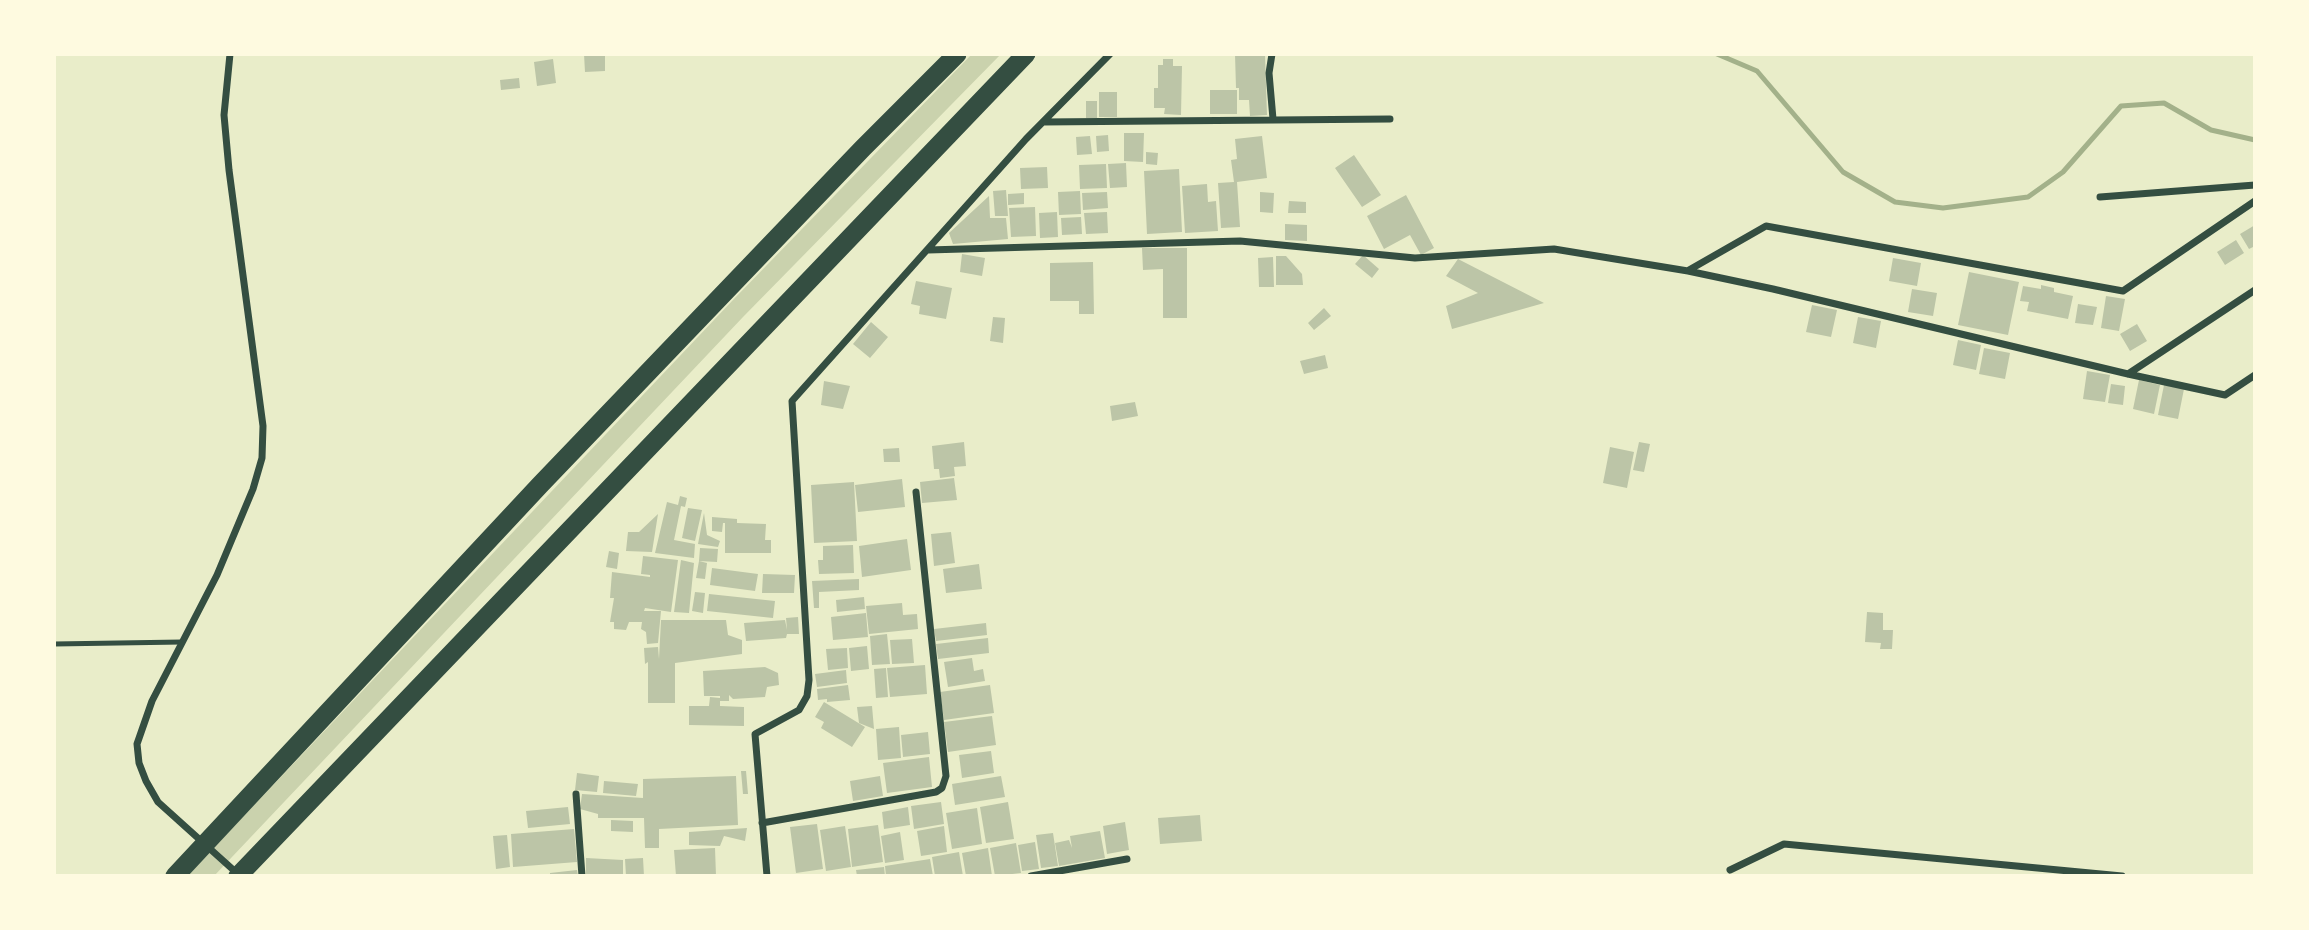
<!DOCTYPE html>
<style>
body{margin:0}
#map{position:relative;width:2309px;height:930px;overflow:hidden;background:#e9edc9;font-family:Figtree,sans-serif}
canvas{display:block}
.frame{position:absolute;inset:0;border:56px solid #fefae0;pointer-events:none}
</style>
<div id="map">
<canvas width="2309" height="930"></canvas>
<div class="frame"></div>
</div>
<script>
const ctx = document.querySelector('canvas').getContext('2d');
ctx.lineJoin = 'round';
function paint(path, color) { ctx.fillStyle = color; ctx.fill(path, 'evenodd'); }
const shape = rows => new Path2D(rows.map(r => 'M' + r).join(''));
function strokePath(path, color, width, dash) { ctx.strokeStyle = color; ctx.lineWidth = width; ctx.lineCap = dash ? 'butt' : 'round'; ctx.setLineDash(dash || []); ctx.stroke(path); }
paint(shape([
 [972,54,1001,54,743,317,214,876,187,876,732,301]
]), '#cad2ad');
strokePath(shape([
 [1717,54,1757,71,1843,172,1895,202,1943,208,2028,197,2063,172,2121,106,2164,103,2211,130,2255,140]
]), '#a3b18a', 5);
paint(shape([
 [584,54,605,54,605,71,585,72],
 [1235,54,1265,54,1267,115,1250,116,1249,100,1239,100,1239,88,1236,88],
 [553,59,556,83,537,86,534,62],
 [1163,59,1173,59,1173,66,1182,66,1181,115,1164,114,1165,108,1154,108,1154,88,1158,88,1158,65,1163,65],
 [519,78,520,88,501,90,500,80],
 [1210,90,1237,90,1237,114,1210,114],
 [1099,92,1117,92,1117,117,1099,117],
 [1086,101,1097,101,1097,118,1086,118],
 [1124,133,1144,133,1143,162,1124,161],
 [1108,135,1109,151,1097,152,1096,136],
 [1090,136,1092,154,1077,155,1076,137],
 [1262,136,1267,178,1237,182,1240,227,1221,228,1218,183,1234,182,1231,160,1237,159,1235,139],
 [1146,152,1158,153,1157,165,1146,164],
 [1354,155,1381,195,1362,207,1335,168],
 [1126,163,1127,187,1110,188,1108,164],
 [1106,164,1107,188,1080,189,1079,165],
 [1047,167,1048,188,1021,189,1020,168],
 [1179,169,1182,232,1147,234,1144,171],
 [1207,184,1208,202,1216,201,1218,231,1185,233,1182,186],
 [1006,190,1008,216,995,216,993,191],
 [1080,191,1081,214,1059,215,1058,192],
 [1107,192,1108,208,1083,210,1082,193],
 [1260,192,1274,193,1273,213,1260,212],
 [1024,193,1024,204,1008,205,1008,194],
 [1406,195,1434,248,1421,255,1410,235,1384,249,1367,216],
 [989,196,990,218,1006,218,1008,239,953,244,949,233],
 [1289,201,1306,202,1306,213,1288,213],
 [1035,207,1036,236,1011,237,1009,208],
 [1057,212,1058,237,1040,238,1039,213],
 [1107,212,1108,233,1086,234,1084,213],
 [1081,217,1082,234,1062,235,1061,218],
 [1285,224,1307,225,1307,241,1285,240],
 [2255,225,2255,246,2249,249,2240,234],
 [2236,240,2244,253,2225,265,2217,252],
 [1142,248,1187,248,1187,318,1163,318,1163,269,1143,270],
 [962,254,985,258,982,276,960,272],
 [1363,255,1379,269,1372,278,1355,264],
 [1276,256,1286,256,1302,274,1303,285,1276,285],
 [1273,257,1274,287,1259,287,1258,258],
 [1893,258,1921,263,1917,286,1889,281],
 [1458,259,1544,303,1452,329,1446,306,1478,293,1446,276],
 [1093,262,1094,314,1079,314,1079,301,1050,301,1050,263],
 [1969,272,2019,282,2008,335,1958,325],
 [916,281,952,288,946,319,919,314,920,306,911,304],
 [2041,285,2054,288,2054,292,2073,296,2068,319,2027,311,2029,302,2020,301,2023,286,2041,289],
 [1912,289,1937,293,1933,316,1908,312],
 [2106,296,2125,299,2119,331,2101,328],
 [2078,304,2097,307,2093,325,2075,323],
 [1812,305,1837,310,1831,337,1806,332],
 [1324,308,1331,316,1314,330,1308,323],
 [993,317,1005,318,1003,343,990,341],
 [1858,317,1881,321,1876,348,1853,343],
 [871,322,888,337,870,358,853,344],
 [2137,324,2147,341,2130,351,2120,334],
 [1958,340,1981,345,1976,370,1953,365],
 [1984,348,2010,353,2005,379,1979,374],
 [1325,355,1328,368,1304,374,1300,361],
 [2087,371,2110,375,2105,402,2083,399],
 [2139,380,2160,385,2154,414,2133,409],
 [824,381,850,386,843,409,821,405],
 [2111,384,2125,386,2123,405,2108,403],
 [2164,385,2184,389,2178,419,2158,415],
 [1135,402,1138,416,1112,421,1110,406],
 [964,442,966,466,954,467,955,476,940,478,939,469,934,469,932,446],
 [1639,442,1650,444,1644,472,1633,470],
 [1610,447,1634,452,1627,488,1603,483],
 [899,448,900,462,884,462,883,449],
 [954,478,957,500,922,503,920,482],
 [902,479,905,507,858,512,855,485],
 [854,482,857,541,814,543,811,485],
 [680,496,687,498,685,507,681,506,674,540,695,544,694,558,655,553,667,502,678,505],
 [688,508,702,510,695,541,682,538],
 [704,513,707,535,720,541,718,547,698,544],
 [658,514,652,552,626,551,628,532,639,532],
 [712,517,737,519,737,523,766,524,765,540,771,540,771,553,725,553,725,523,723,523,722,532,712,531],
 [951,532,955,563,934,566,931,534],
 [907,539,911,570,862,577,859,546],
 [853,545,854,573,819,574,818,560,823,560,823,546],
 [700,548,718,549,717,562,699,561],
 [609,551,619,553,617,569,606,567],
 [643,556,678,560,671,612,645,608,644,611,661,611,658,643,647,644,646,632,641,629,642,622,629,622,626,630,614,629,614,622,610,622,614,598,610,598,612,572,650,577,650,575,641,574],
 [681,560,694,563,689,613,674,612],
 [699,561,707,563,705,579,696,578],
 [979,564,982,589,946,593,943,569],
 [712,568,758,574,755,591,710,585],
 [763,574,795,575,794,593,762,593],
 [859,579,859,590,819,592,819,608,814,608,812,581],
 [695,592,705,593,703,613,692,611],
 [709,594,775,601,773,618,707,611],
 [864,597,865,609,837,612,836,600],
 [902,603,903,615,917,614,918,629,869,634,866,606],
 [1867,612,1883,613,1883,630,1893,630,1892,649,1880,649,1881,643,1865,642],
 [866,613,868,637,833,640,831,617],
 [798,617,799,634,787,634,786,638,746,641,744,623,785,620,787,630,786,618],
 [661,620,726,620,728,635,742,640,742,654,675,663,675,703,648,703,648,662,645,664,644,648,658,647,659,659],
 [986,623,987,635,936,641,934,629],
 [887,634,890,664,872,665,870,636],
 [988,638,989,653,938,659,936,644],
 [912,639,914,663,892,664,890,640],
 [867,646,869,669,851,671,849,648],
 [847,648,848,668,828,670,826,649],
 [972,658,974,671,983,669,985,681,948,687,944,662],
 [925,665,927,694,890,697,887,668],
 [765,667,778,673,779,685,767,687,765,697,733,699,729,695,729,701,720,701,720,706,744,707,744,726,689,725,689,706,709,706,710,697,720,698,720,696,704,696,703,671],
 [886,668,888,697,876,698,874,669],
 [846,670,847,683,817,687,815,674],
 [848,685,850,700,827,702,827,699,818,700,817,689],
 [990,685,994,713,944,720,940,692],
 [824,702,865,727,852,747,821,728,824,722,815,717],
 [872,706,874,729,859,723,857,707],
 [992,716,996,745,948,752,944,722],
 [899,727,901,758,878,760,876,729],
 [928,732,930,754,903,757,901,735],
 [991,751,994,773,962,778,959,755],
 [929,757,932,787,887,793,883,763],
 [741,771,746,771,748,794,743,794],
 [577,773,599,776,597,792,575,790],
 [736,776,738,825,659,829,659,848,645,848,644,818,598,818,598,814,580,809,582,794,643,798,643,779],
 [880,776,883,796,853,801,850,781],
 [1001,776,1005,797,955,805,952,784],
 [604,781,638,784,636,796,603,793],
 [941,802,944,824,914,829,911,806],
 [1008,802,1014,839,986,843,980,807],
 [568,807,570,824,528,828,526,811],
 [908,807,910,825,884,829,882,812],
 [977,808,982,844,952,849,946,813],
 [1200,815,1202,841,1160,844,1158,818],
 [611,820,633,821,633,832,611,831],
 [1125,822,1129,850,1107,854,1103,826],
 [817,824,823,869,796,873,790,827],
 [878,825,883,862,852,867,848,829],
 [845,826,851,867,826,871,820,830],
 [944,826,947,852,921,856,917,831],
 [747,828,745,841,724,836,720,846,689,845,689,832],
 [574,829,577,862,513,867,511,834],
 [1100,831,1105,858,1059,866,1055,843,1069,840,1072,848,1070,836],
 [900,832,904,860,885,863,881,836],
 [1053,833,1058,866,1041,868,1036,835],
 [507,835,510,867,496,869,493,836],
 [1035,842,1039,869,1022,871,1018,845],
 [1016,843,1021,873,995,876,990,848],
 [715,848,716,876,676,876,674,850],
 [988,848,992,876,966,876,962,853],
 [959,852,963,876,935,876,932,857],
 [586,858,623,860,623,876,586,876],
 [643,858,644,876,626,876,625,859],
 [930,859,933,876,886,876,885,866],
 [884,867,885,876,857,876,856,870],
 [577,870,578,876,550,876,550,873]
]), '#bcc5a7');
strokePath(shape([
 [54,644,182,642]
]), '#344e41', 5);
strokePath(shape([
 [230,54,224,115,229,170,263,426,262,458,253,489,217,575,152,701,137,744,139,763,146,781,158,802,239,875],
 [1272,54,1269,73,1273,119],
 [1043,122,1390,119],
 [2100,197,2255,185],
 [928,250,1240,241,1415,258,1554,249,1688,271,1773,289,2128,374,2225,395,2255,375],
 [1689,270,1766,226,2123,291,2255,201],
 [2128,374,2255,290],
 [576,794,582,876],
 [762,823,936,792,942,788,946,776,916,492],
 [1730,870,1784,844,2122,876],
 [767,876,755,734,799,710,807,696,809,680,792,401,1026,139,1110,54],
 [1031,876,1127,859]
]), '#344e41', 7);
strokePath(shape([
 [175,876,540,485,863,148,957,54],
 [238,876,1026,54]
]), '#344e41', 19);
</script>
